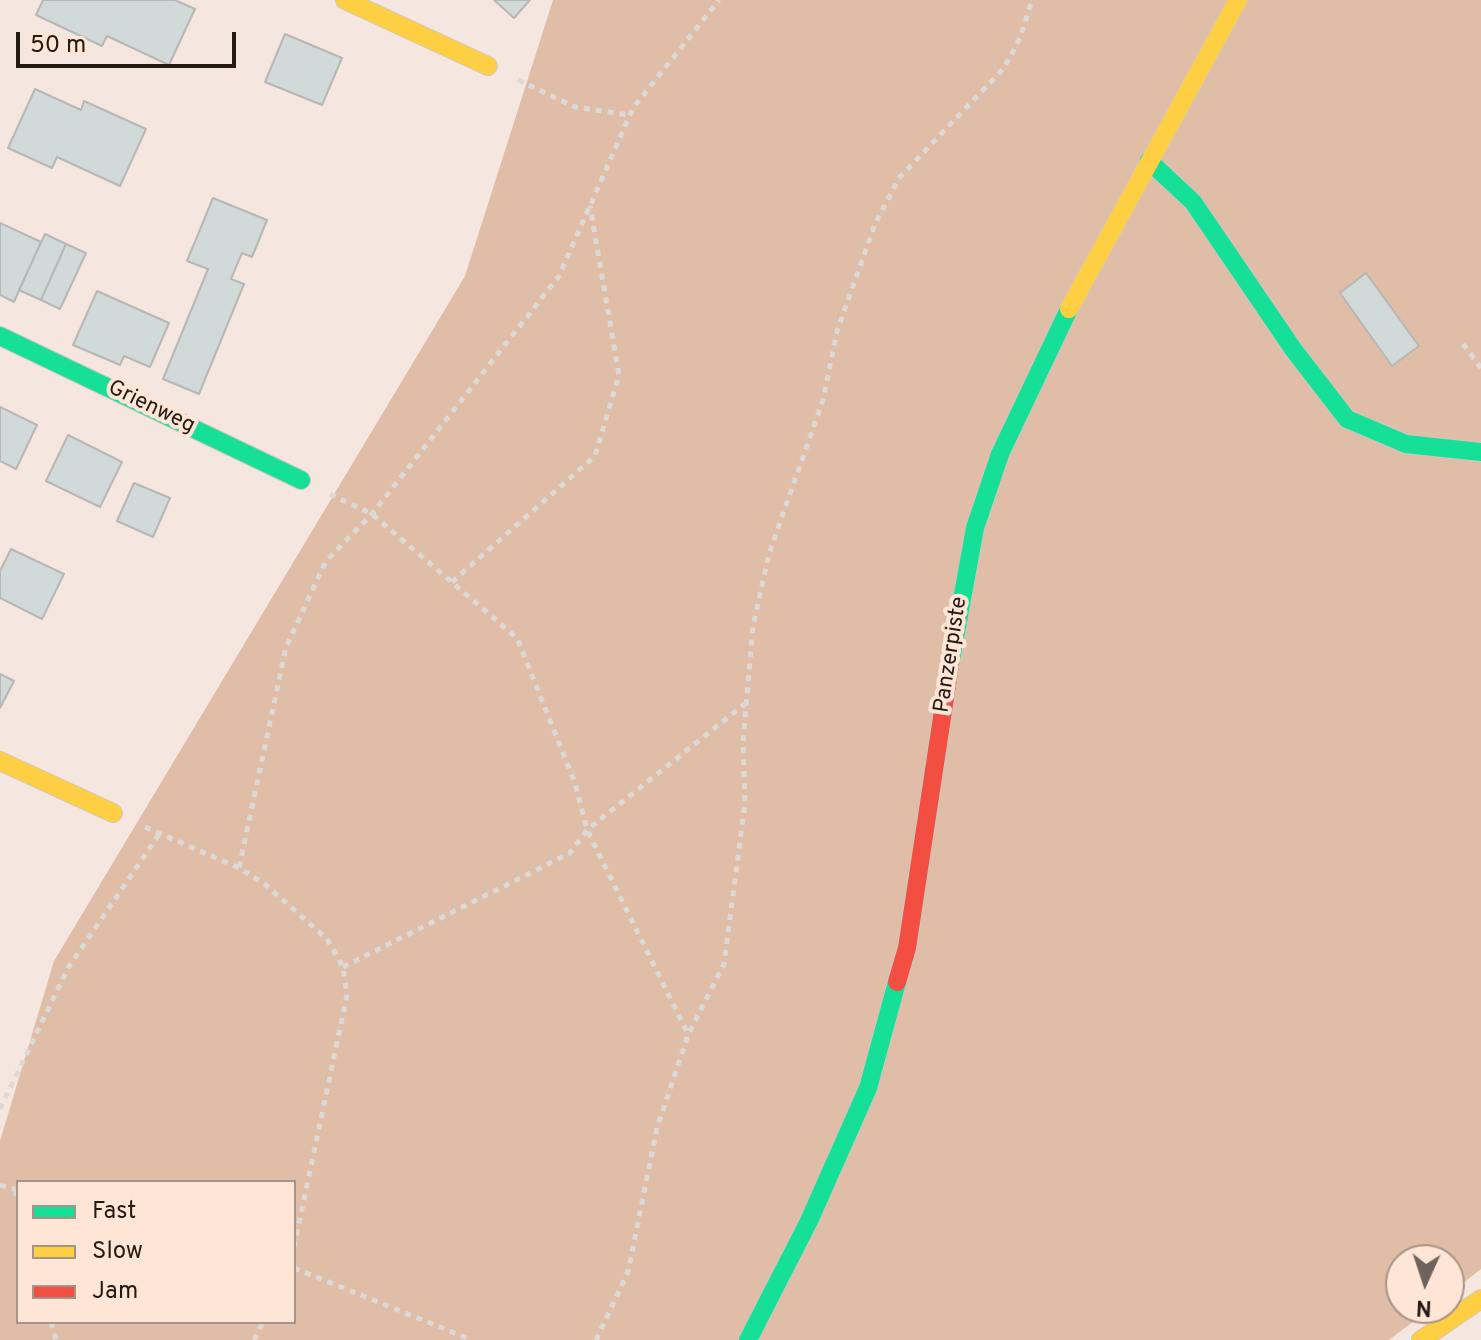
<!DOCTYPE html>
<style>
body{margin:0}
#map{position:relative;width:1481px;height:1340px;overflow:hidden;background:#f5e7df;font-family:Overpass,sans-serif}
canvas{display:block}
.legend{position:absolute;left:16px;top:1180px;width:280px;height:144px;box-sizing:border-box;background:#ffe5d5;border:2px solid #a79488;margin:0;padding:10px 14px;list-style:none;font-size:24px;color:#241b15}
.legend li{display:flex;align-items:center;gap:16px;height:40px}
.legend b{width:40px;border:2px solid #a79488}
.north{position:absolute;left:1385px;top:1244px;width:80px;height:80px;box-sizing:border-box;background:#ffe5d5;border:2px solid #a79488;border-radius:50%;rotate:183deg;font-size:22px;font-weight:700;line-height:32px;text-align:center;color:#241b15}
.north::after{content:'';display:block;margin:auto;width:28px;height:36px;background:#6d625c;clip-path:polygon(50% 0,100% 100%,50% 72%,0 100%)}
.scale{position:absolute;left:16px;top:32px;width:220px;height:36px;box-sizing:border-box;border:4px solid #241b15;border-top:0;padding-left:10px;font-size:24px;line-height:28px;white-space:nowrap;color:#241b15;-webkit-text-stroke:6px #ffe5d5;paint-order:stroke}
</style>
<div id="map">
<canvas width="1481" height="1340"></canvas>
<ul class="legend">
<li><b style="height:10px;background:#16e098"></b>Fast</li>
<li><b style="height:10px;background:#ffcf43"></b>Slow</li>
<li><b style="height:10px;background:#f24e42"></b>Jam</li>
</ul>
<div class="north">N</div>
<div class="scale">50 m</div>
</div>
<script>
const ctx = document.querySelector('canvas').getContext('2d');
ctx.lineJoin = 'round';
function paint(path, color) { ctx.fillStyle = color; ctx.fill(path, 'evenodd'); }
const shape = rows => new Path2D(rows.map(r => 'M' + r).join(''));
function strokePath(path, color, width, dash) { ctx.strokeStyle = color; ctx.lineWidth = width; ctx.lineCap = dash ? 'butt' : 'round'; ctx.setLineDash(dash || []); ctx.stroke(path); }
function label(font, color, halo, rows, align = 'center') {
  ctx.font = font + ' Overpass,sans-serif'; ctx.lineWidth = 8; ctx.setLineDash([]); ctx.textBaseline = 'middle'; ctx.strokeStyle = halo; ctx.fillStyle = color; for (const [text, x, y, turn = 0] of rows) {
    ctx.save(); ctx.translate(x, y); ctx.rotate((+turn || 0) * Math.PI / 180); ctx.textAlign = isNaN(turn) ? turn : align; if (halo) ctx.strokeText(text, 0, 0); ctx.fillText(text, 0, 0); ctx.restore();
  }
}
paint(shape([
 [553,0,1481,0,1481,1269,1449,1294,1449,1260,1401,1260,1401,1308,1431,1308,1389,1340,0,1340,0,1141,54,961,465,276],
 [18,1182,294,1182,294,1322,18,1322]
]), '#e0bda6');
const building = shape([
 [43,0,175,0,195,9,169,65,107,36,102,46,36,15,43,0],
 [494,0,530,0,514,18,494,0],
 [285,34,342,58,322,105,265,82,285,34],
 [35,89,81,110,84,101,146,129,120,186,57,157,52,168,8,148,35,89],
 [213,198,267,220,252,257,242,253,231,279,244,284,199,394,163,379,208,269,187,261,213,198],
 [0,223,41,242,14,302,0,295,0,223],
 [45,234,66,244,41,300,19,290,45,234],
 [66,244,86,253,60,309,41,300,66,244],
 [1366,273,1419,346,1392,366,1340,293,1366,273],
 [97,291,169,323,150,367,124,356,120,365,73,345,97,291],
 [0,407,37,425,16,469,0,461,0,407],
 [68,435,122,462,100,507,46,481,68,435],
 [134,483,170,498,153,537,117,521,134,483],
 [11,549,64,574,42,619,0,598,0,571,11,549],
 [0,674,14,681,0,708,0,674]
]);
paint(building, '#d1d9d9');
strokePath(building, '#b7b7b5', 2);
const fast = shape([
 [1149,161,1193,202,1293,349,1347,419,1406,444,1481,452],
 [0,336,301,480],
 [950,665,975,528,1000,454,1069,309],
 [748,1340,809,1221,868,1088,897,982]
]);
const slow = shape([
 [345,0,488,66],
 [1069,309,1238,0],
 [0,761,113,813],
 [1421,1340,1481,1299]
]);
const jam = shape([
 [897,982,907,948,950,665]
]);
strokePath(fast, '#d1c6c0', 20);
strokePath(slow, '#d1c6c0', 20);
strokePath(jam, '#d1c6c0', 20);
strokePath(shape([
 [518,80,575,107,629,115],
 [1463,344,1481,368],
 [330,494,372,514,517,638,575,783,587,830,688,1034],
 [452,582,595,456,619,375,590,206],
 [145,827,239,868],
 [343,967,570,853,587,830,746,703],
 [0,1109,68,968,160,833],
 [0,1185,18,1190],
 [15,1190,18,1201],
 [294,1247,347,995,343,967,327,939,266,885,239,868,286,647,326,561,372,514,559,276,633,108,719,0],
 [294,1268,472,1340],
 [51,1322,56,1340],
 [254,1340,263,1322],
 [596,1340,628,1272,657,1128,688,1035,724,964,745,803,743,742,753,626,769,554,823,400,837,331,875,224,899,178,1004,68,1020,38,1032,0]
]), '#ddd9d6', 5, [6, 6]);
strokePath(fast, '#16e098', 18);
strokePath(slow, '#ffcf43', 18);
strokePath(jam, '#f24e42', 18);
label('22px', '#241b15', '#ffe5d5', [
 ["Grienweg",151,408,26],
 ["Panzerpiste",952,655,-81]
]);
</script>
